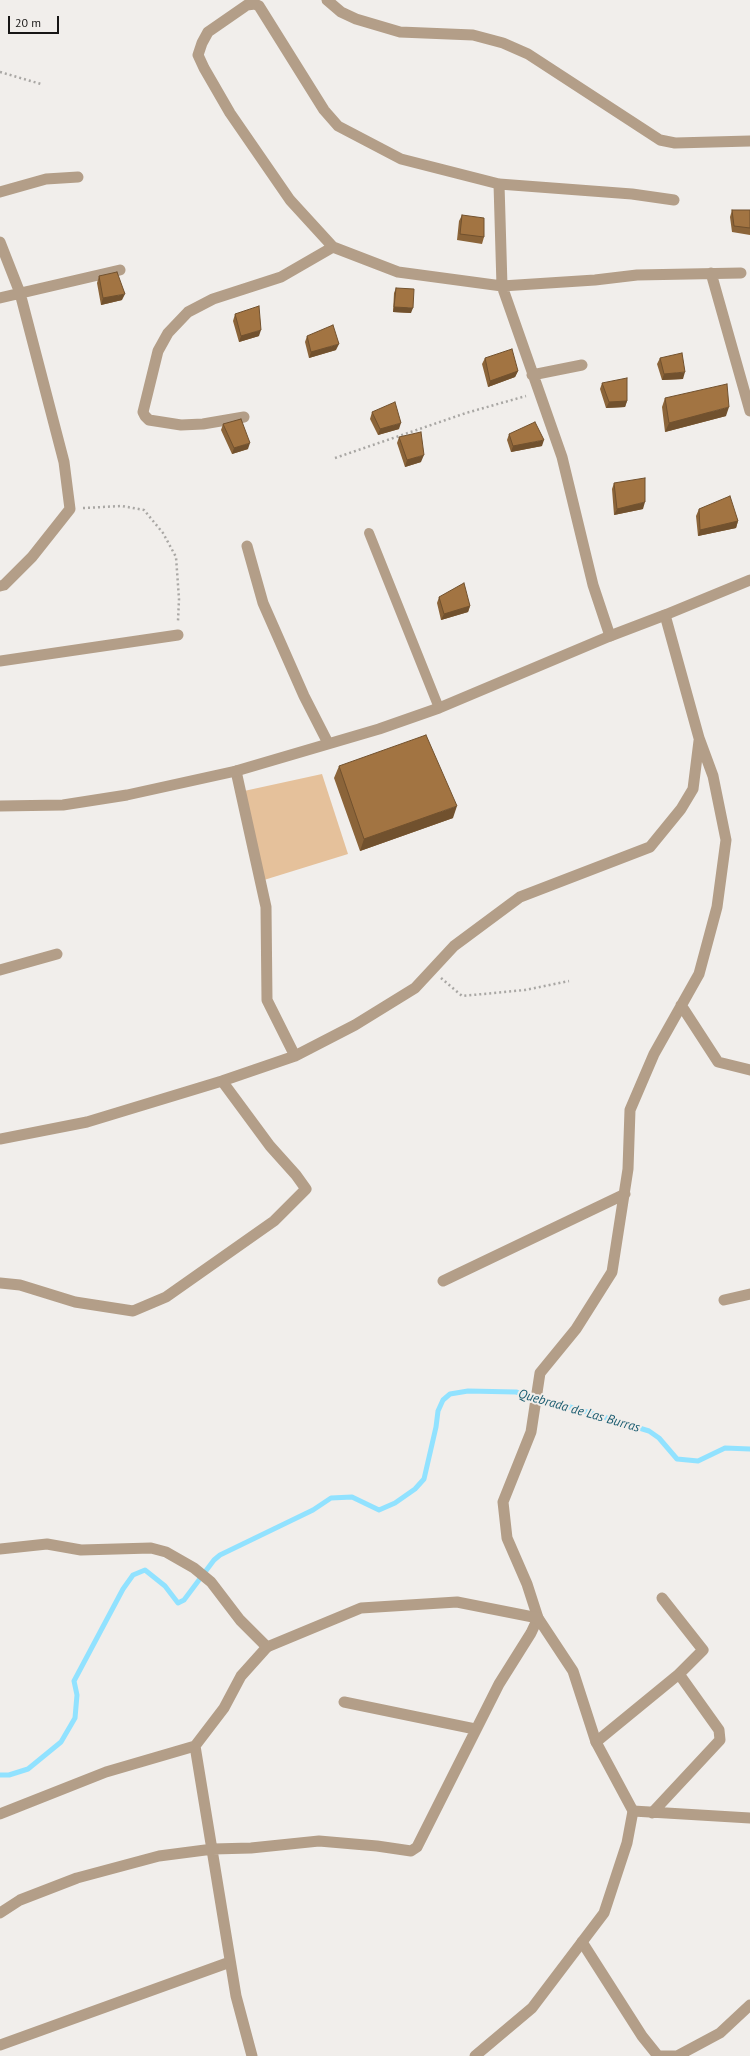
<!DOCTYPE html>
<style>
body{margin:0}
#map{position:relative;width:750px;height:2056px;overflow:hidden;background:#f1eeeb;font-family:"PT Sans",sans-serif}
canvas{display:block}
.scale{position:absolute;left:8px;top:16px;width:51px;height:18px;box-sizing:border-box;border:2px solid #171615;border-top:0;padding-left:5px;font-size:12px;line-height:14px;white-space:nowrap;color:#171615;-webkit-text-stroke:3px #f1eeeb;paint-order:stroke}
</style>
<div id="map">
<canvas width="750" height="2056"></canvas>
<div class="scale">20 m</div>
</div>
<script>
const ctx = document.querySelector('canvas').getContext('2d');
ctx.lineJoin = 'round';
function paint(path, color) { ctx.fillStyle = color; ctx.fill(path, 'evenodd'); }
const shape = rows => new Path2D(rows.map(r => 'M' + r).join(''));
function strokePath(path, color, width, dash) { ctx.strokeStyle = color; ctx.lineWidth = width; ctx.lineCap = dash ? 'butt' : 'round'; ctx.setLineDash(dash || []); ctx.stroke(path); }
function label(font, color, halo, rows, align = 'center') {
  ctx.font = font + ' "PT Sans",sans-serif'; ctx.lineWidth = 4; ctx.setLineDash([]); ctx.textBaseline = 'middle'; ctx.strokeStyle = halo; ctx.fillStyle = color; for (const [text, x, y, turn = 0] of rows) {
    ctx.save(); ctx.translate(x, y); ctx.rotate((+turn || 0) * Math.PI / 180); ctx.textAlign = isNaN(turn) ? turn : align; if (halo) ctx.strokeText(text, 0, 0); ctx.fillText(text, 0, 0); ctx.restore();
  }
}
paint(shape([
 [322,774,348,854,264,880,244,791]
]), '#e5c19b');
strokePath(shape([
 [0,1775,9,1775,28,1769,61,1742,75,1718,77,1695,74,1681,123,1589,133,1575,145,1570,165,1586,178,1603,184,1600,214,1560,220,1555,313,1510,331,1498,352,1497,379,1510,395,1503,415,1489,424,1479,436,1427,438,1411,443,1400,450,1394,468,1391,516,1392,577,1409,649,1431,659,1438,677,1459,698,1461,725,1448,750,1449]
]), '#91e2ff', 5);
strokePath(shape([
 [0,72,41,84],
 [335,458,466,413,526,396],
 [83,508,122,506,144,510,163,533,176,557,179,599,178,621],
 [441,978,462,996,525,990,569,981]
]), '#a9a7a4', 2.5, [2, 3]);
strokePath(shape([
 [369,533,439,708]
]), '#b39e88', 10);
strokePath(shape([
 [327,0,341,12,356,19,400,32,473,35,503,43,528,54,660,140,675,143,750,141],
 [499,184,502,286,562,457,593,585,610,636],
 [0,192,46,179,78,177],
 [674,200,632,194,499,184,401,159,338,126,324,110,259,6,255,4,247,5,208,32,202,43,198,55,204,68,230,113,290,200,333,247,398,272,502,286,595,280,637,275,741,273],
 [0,242,20,293,64,462,70,509,32,557,4,585,0,586],
 [711,273,750,411],
 [0,298,120,270],
 [532,375,582,365],
 [244,417,203,424,181,425,149,420,145,416,143,412,158,351,168,333,188,312,213,299,281,277,333,247],
 [247,546,263,603,304,696,328,743],
 [0,661,178,635],
 [236,771,266,907,267,1000,295,1056],
 [0,970,57,954],
 [681,1005,718,1062,750,1070],
 [0,1139,87,1122,222,1081,295,1056,355,1025,415,988,454,946,520,897,650,847,681,809,693,789,699,741],
 [443,1281,625,1194],
 [0,1283,20,1285,75,1302,133,1311,166,1297,274,1221,306,1189,296,1175,270,1146,222,1081],
 [724,1300,750,1294],
 [344,1702,475,1729],
 [596,1742,679,1674],
 [633,1811,750,1818],
 [652,1813,720,1740,719,1730,679,1674,703,1650,662,1598],
 [0,1814,106,1772,195,1746],
 [0,1913,20,1900,77,1878,159,1856,213,1849,251,1848,319,1841,377,1846,411,1851,417,1847,499,1684,531,1633,538,1618,527,1584,507,1538,503,1502,531,1432,540,1373,576,1329,612,1272,628,1169,630,1110,654,1054,699,974,717,907,726,840,713,776,699,738,665,615],
 [582,1942,642,2036,658,2056,677,2056,720,2033,750,2005],
 [0,2045,230,1962],
 [252,2056,236,1996,195,1746,224,1708,241,1676,267,1647]
]), '#b39e88', 11);
strokePath(shape([
 [0,806,63,805,127,795,236,771,379,729,439,708,610,636,665,615,750,580],
 [0,1549,47,1544,81,1550,151,1548,166,1552,194,1568,211,1582,240,1620,267,1647,361,1608,457,1602,538,1618,573,1671,596,1742,633,1811,627,1843,604,1913,532,2008,475,2056]
]), '#b39e88', 11);
paint(shape([
 [732,210,750,210,750,235,732,232,730,217],
 [462,215,484,237,482,244,457,240,459,221],
 [99,276,122,300,101,305,97,283],
 [396,288,411,313,393,312,394,293],
 [235,314,259,336,239,342,233,321],
 [307,336,336,350,309,358,305,342],
 [485,358,518,371,515,377,488,387,482,364],
 [660,358,683,379,662,380,657,364],
 [602,383,627,401,625,407,606,408,600,389],
 [665,398,726,416,665,432,662,407],
 [372,412,399,429,378,435,370,419],
 [223,424,248,449,232,454,221,430],
 [509,434,542,446,511,452,507,440],
 [399,437,421,462,405,467,397,443],
 [614,483,643,509,614,515,612,489],
 [699,509,738,521,736,528,698,536,696,516],
 [439,597,470,606,468,612,441,620,437,603],
 [339,766,453,818,360,851,334,778]
]), '#8b6439');
paint(shape([
 [125,294,122,300,101,305,103,298],
 [394,307,413,308,411,313,393,312],
 [261,330,259,336,239,342,241,336],
 [339,344,336,350,309,358,311,352],
 [518,371,515,377,488,387,490,381],
 [685,372,683,379,662,380,664,374],
 [627,401,625,407,606,408,609,402],
 [729,407,726,416,665,432,669,423],
 [401,423,399,429,378,435,380,429],
 [544,440,542,446,511,452,513,446],
 [250,443,248,449,232,454,234,448],
 [424,455,421,462,405,467,407,460],
 [645,502,643,509,614,515,617,509],
 [738,521,736,528,698,536,700,530],
 [470,606,468,612,441,620,444,614],
 [457,806,453,818,360,851,364,839]
]), '#71512e');
const building = shape([
 [732,210,750,210,750,228,734,226,732,210],
 [462,215,484,218,484,237,460,234,462,215],
 [117,272,125,294,103,298,99,276,117,272],
 [396,288,414,289,413,308,394,307,396,288],
 [259,306,261,330,241,336,235,314,259,306],
 [333,325,339,344,311,352,307,336,333,325],
 [512,349,518,371,490,381,485,358,512,349],
 [682,353,685,372,664,374,660,358,682,353],
 [627,378,627,401,609,402,602,383,627,378],
 [727,384,729,407,669,423,665,398,727,384],
 [395,402,401,423,380,429,372,412,395,402],
 [241,419,250,443,234,448,223,424,241,419],
 [535,422,544,440,513,446,509,434,535,422],
 [421,432,424,455,407,460,399,437,421,432],
 [645,478,645,502,617,509,614,483,645,478],
 [730,496,738,521,700,530,699,509,730,496],
 [464,583,470,606,444,614,439,597,464,583],
 [426,735,457,806,364,839,339,766,426,735]
]);
paint(building, '#a27442');
strokePath(building, '#71512e', 1);
label('italic 13px', '#1b5c70', '#f1eeeb', [
 ["Quebrada de Las Burras",579,1411,16]
]);
</script>
